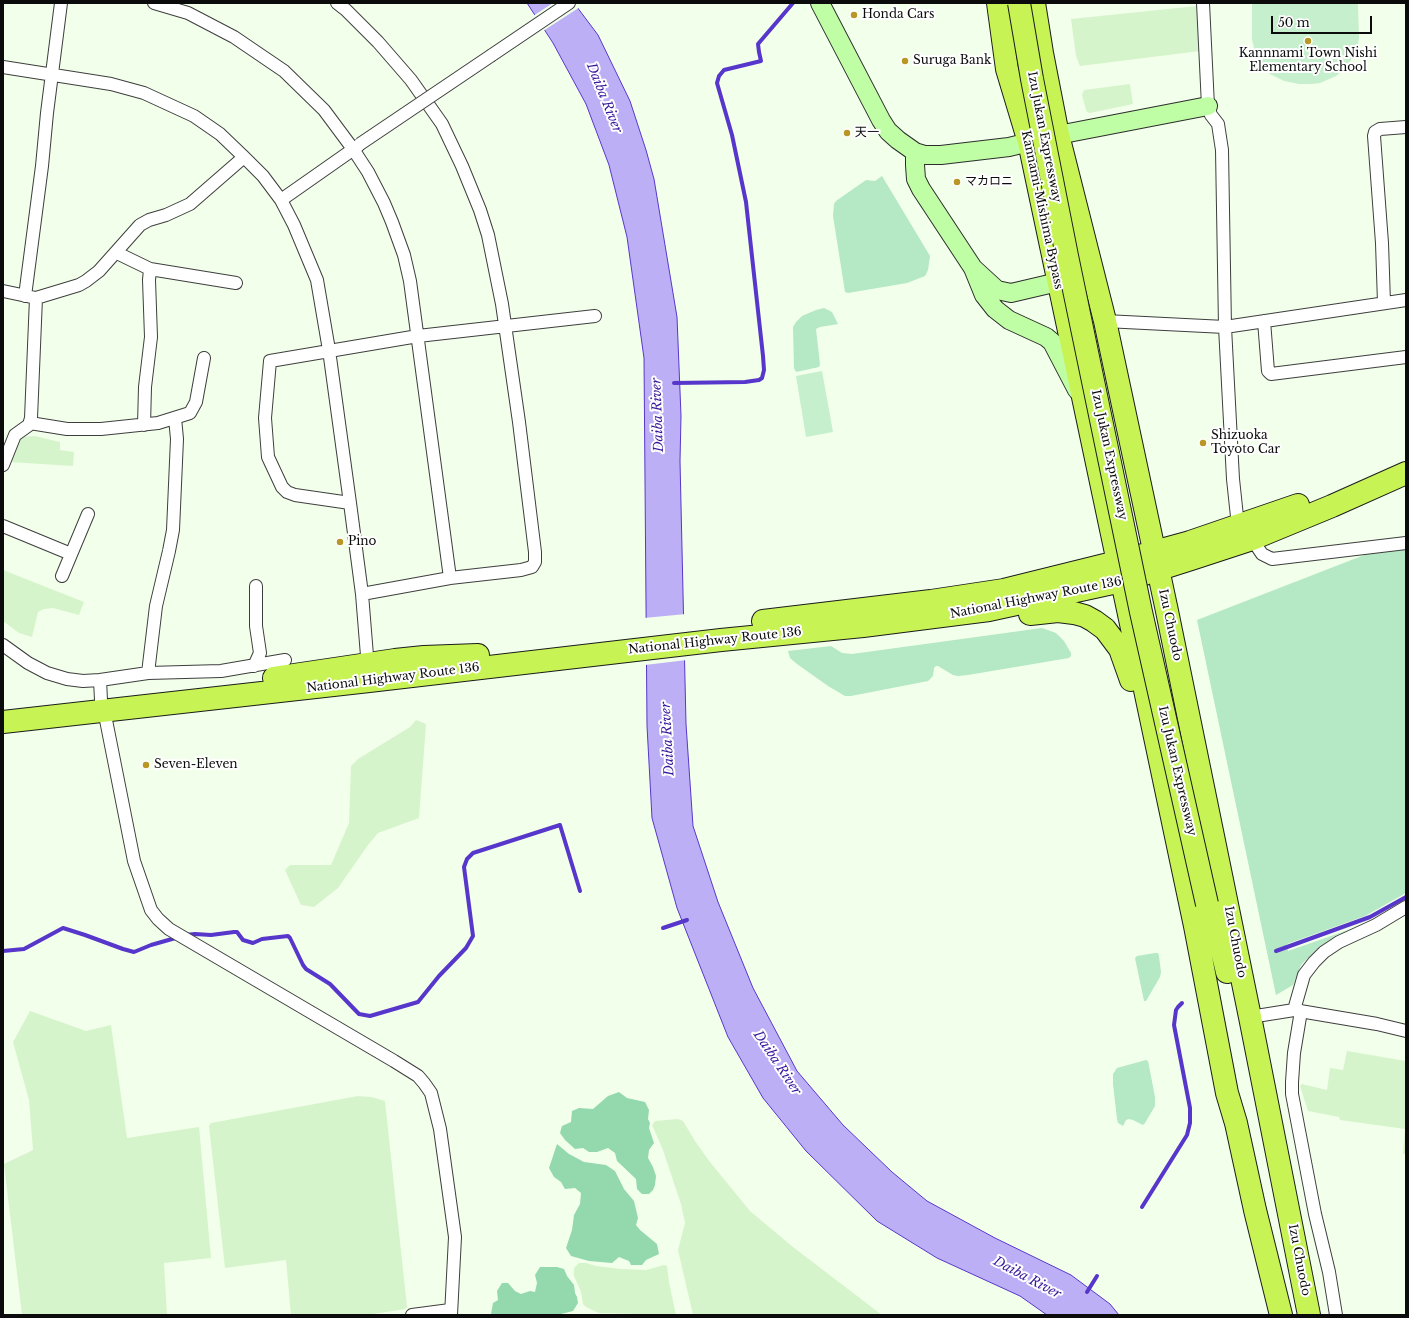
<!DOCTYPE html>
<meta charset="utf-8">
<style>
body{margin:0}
#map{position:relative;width:1409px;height:1318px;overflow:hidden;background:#f2ffea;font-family:"Libre Baskerville",serif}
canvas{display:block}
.frame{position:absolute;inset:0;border:4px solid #0b0b0b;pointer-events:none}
.scale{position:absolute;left:1271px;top:16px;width:101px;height:18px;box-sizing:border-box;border:2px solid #0b0b0b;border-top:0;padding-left:5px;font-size:12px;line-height:14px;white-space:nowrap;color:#0b0b0b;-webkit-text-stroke:3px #fff;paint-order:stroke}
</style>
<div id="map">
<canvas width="1409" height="1318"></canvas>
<div class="frame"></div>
<div class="scale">50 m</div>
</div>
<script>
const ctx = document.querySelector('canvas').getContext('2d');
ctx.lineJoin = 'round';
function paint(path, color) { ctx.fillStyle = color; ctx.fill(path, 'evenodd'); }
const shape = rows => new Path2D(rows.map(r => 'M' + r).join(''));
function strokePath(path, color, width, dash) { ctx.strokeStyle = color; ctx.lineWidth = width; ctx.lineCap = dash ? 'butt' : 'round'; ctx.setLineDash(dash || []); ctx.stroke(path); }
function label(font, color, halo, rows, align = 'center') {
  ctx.font = font + ' "Libre Baskerville","Noto Sans JP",serif'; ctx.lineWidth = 4; ctx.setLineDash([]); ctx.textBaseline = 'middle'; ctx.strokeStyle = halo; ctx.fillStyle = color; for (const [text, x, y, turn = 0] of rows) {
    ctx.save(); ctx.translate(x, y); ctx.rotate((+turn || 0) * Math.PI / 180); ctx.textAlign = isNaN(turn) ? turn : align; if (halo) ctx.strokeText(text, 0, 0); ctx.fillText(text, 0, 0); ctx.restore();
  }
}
paint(shape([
 [1197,6,1200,51,1080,66,1076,56,1071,19],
 [1130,84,1133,104,1090,113,1087,112,1086,110,1082,95,1084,90],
 [35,436,60,442,60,450,74,452,73,466,10,462,17,437],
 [3,570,84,602,79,615,53,608,44,609,38,612,32,637,19,633,3,621],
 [416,720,426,724,419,818,378,833,368,845,338,888,314,907,301,905,285,870,290,865,331,865,349,823,351,766,358,759,410,727],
 [30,1011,86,1031,111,1025,127,1138,199,1127,211,1258,164,1263,167,1315,22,1315,4,1164,33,1150,29,1100,13,1042],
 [1347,1051,1406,1061,1406,1154,1403,1154,1405,1129,1340,1120,1339,1117,1308,1111,1300,1086,1302,1084,1327,1090,1330,1068,1343,1070],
 [358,1096,371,1097,385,1101,407,1307,405,1309,367,1315,291,1315,286,1260,225,1268,209,1126,211,1123],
 [678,1119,683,1121,695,1141,710,1162,750,1211,793,1247,882,1315,693,1315,678,1250,685,1223,681,1204,663,1150,652,1125,655,1121],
 [579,1263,586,1263,596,1266,621,1269,646,1270,664,1265,667,1266,669,1282,676,1315,599,1313,586,1307,583,1304,581,1292,574,1276,574,1268]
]), '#d6f4cb');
paint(shape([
 [882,176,930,256,928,270,925,276,907,283,848,293,845,292,833,216,834,204,836,201,866,180,875,181],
 [824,308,832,312,838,324,820,327,816,329,820,364,819,367,796,372,794,368,793,327,796,322,802,316,816,310],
 [1406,548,1406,893,1365,916,1287,944,1288,951,1360,926,1335,936,1318,948,1301,965,1293,985,1276,995,1197,620,1372,552],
 [1042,628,1056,633,1064,641,1071,653,1071,656,1069,658,968,675,958,676,953,675,938,666,936,666,934,668,933,676,928,681,851,696,845,696,828,686,797,664,790,658,788,651,831,646,842,653,852,654],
 [1155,953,1158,953,1159,956,1161,972,1160,977,1146,1001,1144,1001,1135,958,1137,956],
 [1146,1060,1148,1061,1155,1097,1155,1106,1145,1123,1143,1125,1133,1120,1129,1119,1126,1120,1123,1126,1118,1123,1117,1119,1113,1084,1113,1074,1117,1068]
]), '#b5e8c4');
paint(shape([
 [619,1092,627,1098,645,1102,649,1110,648,1119,650,1123,649,1128,654,1143,649,1150,648,1158,653,1167,656,1176,655,1185,653,1190,649,1194,642,1194,637,1189,636,1179,617,1161,615,1153,608,1148,597,1152,589,1152,583,1148,575,1149,565,1140,560,1133,562,1126,571,1122,572,1111,579,1108,593,1109,608,1096],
 [557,1144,569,1154,584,1162,606,1165,615,1171,624,1189,634,1201,638,1218,636,1225,640,1230,657,1244,659,1254,646,1260,642,1265,631,1265,629,1261,619,1257,612,1263,589,1261,571,1256,566,1248,572,1230,574,1215,580,1204,581,1193,575,1188,565,1189,561,1182,554,1177,549,1168],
 [540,1267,557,1267,564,1269,567,1276,574,1285,575,1293,577,1297,578,1303,573,1311,557,1315,491,1314,493,1303,498,1300,497,1291,502,1283,508,1283,515,1291,521,1294,530,1291,535,1292,537,1283,535,1275]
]), '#94d8ad');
paint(shape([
 [1252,3,1358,3,1359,37,1358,46,1348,66,1336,76,1320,83,1312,84,1299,84,1284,81,1270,74,1261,63,1255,53,1252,39],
 [822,371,833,432,806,437,796,376]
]), '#c6efcd');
const water = shape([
 [527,3,574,3,598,35,630,101,646,150,654,179,677,317,681,416,680,461,686,724,693,826,718,902,753,988,797,1071,843,1125,892,1172,927,1201,995,1238,1071,1275,1110,1304,1119,1315,1047,1315,1020,1296,937,1258,877,1221,806,1151,763,1098,728,1037,677,908,652,818,647,726,644,358,627,237,609,165,586,104,553,43,527,3]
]);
paint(water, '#bdaff5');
strokePath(water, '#5737cb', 1);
paint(shape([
 [553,3,577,3,580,7,543,31,533,16],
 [686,614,687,660,645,665,644,618]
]), '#f2ffea');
strokePath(shape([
 [674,383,745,382,759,380,762,378,764,370,763,356,746,202,732,135,717,83,719,76,724,70,761,61,759,52,758,44,793,3],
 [663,928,687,920],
 [185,935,195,934,211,935,234,932,237,932,243,940,253,943,262,939,288,936,290,938,303,965,306,969,330,984,359,1014,370,1016,418,1002,439,976,466,948,473,936,464,867,467,859,473,853,560,825,580,891],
 [3,951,24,949,63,928,85,935,123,949,134,952,151,945,179,937],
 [1276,951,1370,917,1406,897],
 [1142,1207,1187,1135,1190,1123,1190,1108,1174,1025,1176,1010,1178,1007,1182,1003],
 [1087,1292,1097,1276]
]), '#5737cb', 4);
const street = shape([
 [154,3,188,13,234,37,284,71,324,110,353,149,368,172,384,203,392,222,404,255,410,281,450,578],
 [337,3,346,10,378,42,411,80,442,124,462,166,480,210,488,235,502,304,519,422,535,552,535,562,532,567,521,570,450,578,362,594],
 [1203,3,1208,106,1211,115,1218,124,1222,150,1225,327,1233,479,1238,526],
 [492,55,569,3],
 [3,67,111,84,144,93,194,116,220,134,244,157,263,176,281,200,294,225,317,280,329,350,350,503,362,594,368,668],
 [281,200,358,146],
 [117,253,150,269,236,283],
 [3,291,36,298,31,418,29,425,15,435,3,465],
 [25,296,42,166,47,113,61,3],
 [36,298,79,285,86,281,99,271,140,225,149,220,166,215,190,204,244,157],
 [1384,303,1382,243,1374,136,1375,132,1380,129,1406,127],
 [1105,321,1225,327,1406,300],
 [1264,321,1268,371,1271,374,1406,357],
 [30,423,67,429,101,429,158,423,190,413,196,402,204,358],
 [144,425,145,387,151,337,149,280,150,269],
 [350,503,295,495,287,492,282,487,268,457,265,418,270,361,418,336,595,316],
 [3,526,71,554],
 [1252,539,1262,554,1272,559,1406,543],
 [62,576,88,514],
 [3,645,28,663,47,673,67,679,83,681,100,680,101,700,104,710,134,861,151,910,158,919,169,929,394,1061,418,1076,424,1083,431,1093,440,1129,455,1237,451,1315],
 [254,666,260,653,256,626,256,586],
 [148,673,156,606,169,551,173,530,177,439,175,418],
 [100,680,148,673,221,671,285,660],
 [1294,1010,1304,975,1314,962,1324,952,1339,942,1376,925,1406,907],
 [1301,1011,1294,1053,1292,1082,1292,1094,1315,1214,1329,1272,1336,1315],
 [1250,1017,1294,1010,1377,1024,1406,1031],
 [412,1315,450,1310]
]);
const secondary = shape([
 [820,3,881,120,888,131,898,140,915,152,915,165,916,179,921,189,973,268],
 [915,152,925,155,941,155,1009,147,1058,135,1208,106],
 [1058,282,1011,293,997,290,973,268,984,295,995,309,1009,320,1046,337,1052,342,1077,390]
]);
const highway = shape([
 [998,3,1007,69,1029,142,1195,926,1227,1093,1236,1123,1255,1210,1281,1315],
 [1034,3,1042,53,1058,135,1105,321,1167,611,1250,1017,1309,1315],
 [1030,614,1058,611,1074,613,1085,616,1094,621,1105,629,1120,649,1131,680],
 [763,621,931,601,1004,590,1117,562,1190,542,1298,505],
 [274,678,395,660,424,657,478,655],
 [3,722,369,681,721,640,863,626,989,610,1122,581,1191,559,1252,539,1332,506,1406,473],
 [1207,904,1222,951,1227,972]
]);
strokePath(street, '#3e3e3e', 14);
strokePath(secondary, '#2d2d2d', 20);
strokePath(highway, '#1c1c1c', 24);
strokePath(street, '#fff', 12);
strokePath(secondary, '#c0fea5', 18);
strokePath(highway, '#c7f354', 22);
const streetBridge = shape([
 [360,144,492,55]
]);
const highwayBridge = shape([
 [1019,3,1032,79,1067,256,1141,612,1207,904]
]);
strokePath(streetBridge, '#3e3e3e', 14, []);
strokePath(highwayBridge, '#1c1c1c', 24, []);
strokePath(streetBridge, '#fff', 12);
strokePath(highwayBridge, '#c7f354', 22);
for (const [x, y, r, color] of [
 [854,15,4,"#b99726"],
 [1308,41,4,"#b99726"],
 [905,61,4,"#b99726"],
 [847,133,4,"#b99726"],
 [957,182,4,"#b99726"],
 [1203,443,4,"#b99726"],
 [340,542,4,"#b99726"],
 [146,765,4,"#b99726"]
]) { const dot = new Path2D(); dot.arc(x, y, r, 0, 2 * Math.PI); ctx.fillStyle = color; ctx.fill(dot); strokePath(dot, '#fff', 1.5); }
label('12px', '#0b0b0b', '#fff', [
 ["Honda Cars",862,15],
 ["Kannnami Town Nishi",1308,54,"center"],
 ["Elementary School",1308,68,"center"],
 ["Suruga Bank",913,61],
 ["天一",855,133],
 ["マカロニ",965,182],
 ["Shizuoka",1211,436],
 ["Toyoto Car",1211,450],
 ["Pino",348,542],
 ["Seven-Eleven",154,765]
], 'left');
label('12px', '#0b0b0b', '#fff', [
 ["Izu Jukan Expressway",1044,137,79],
 ["Kannami-Mishima Bypass",1042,210,78],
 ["Izu Jukan Expressway",1109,455,78],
 ["National Highway Route 136",1036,598,-11],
 ["Izu Chuodo",1170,625,78],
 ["National Highway Route 136",715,641,-6],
 ["National Highway Route 136",393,678,-7],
 ["Izu Jukan Expressway",1177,771,77],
 ["Izu Chuodo",1235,942,79],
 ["Izu Chuodo",1299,1260,79]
]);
label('italic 13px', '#38179b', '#fff', [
 ["Daiba River",604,98,68],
 ["Daiba River",658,415,-92],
 ["Daiba River",668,739,-93],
 ["Daiba River",777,1063,56],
 ["Daiba River",1027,1278,28]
]);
</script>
